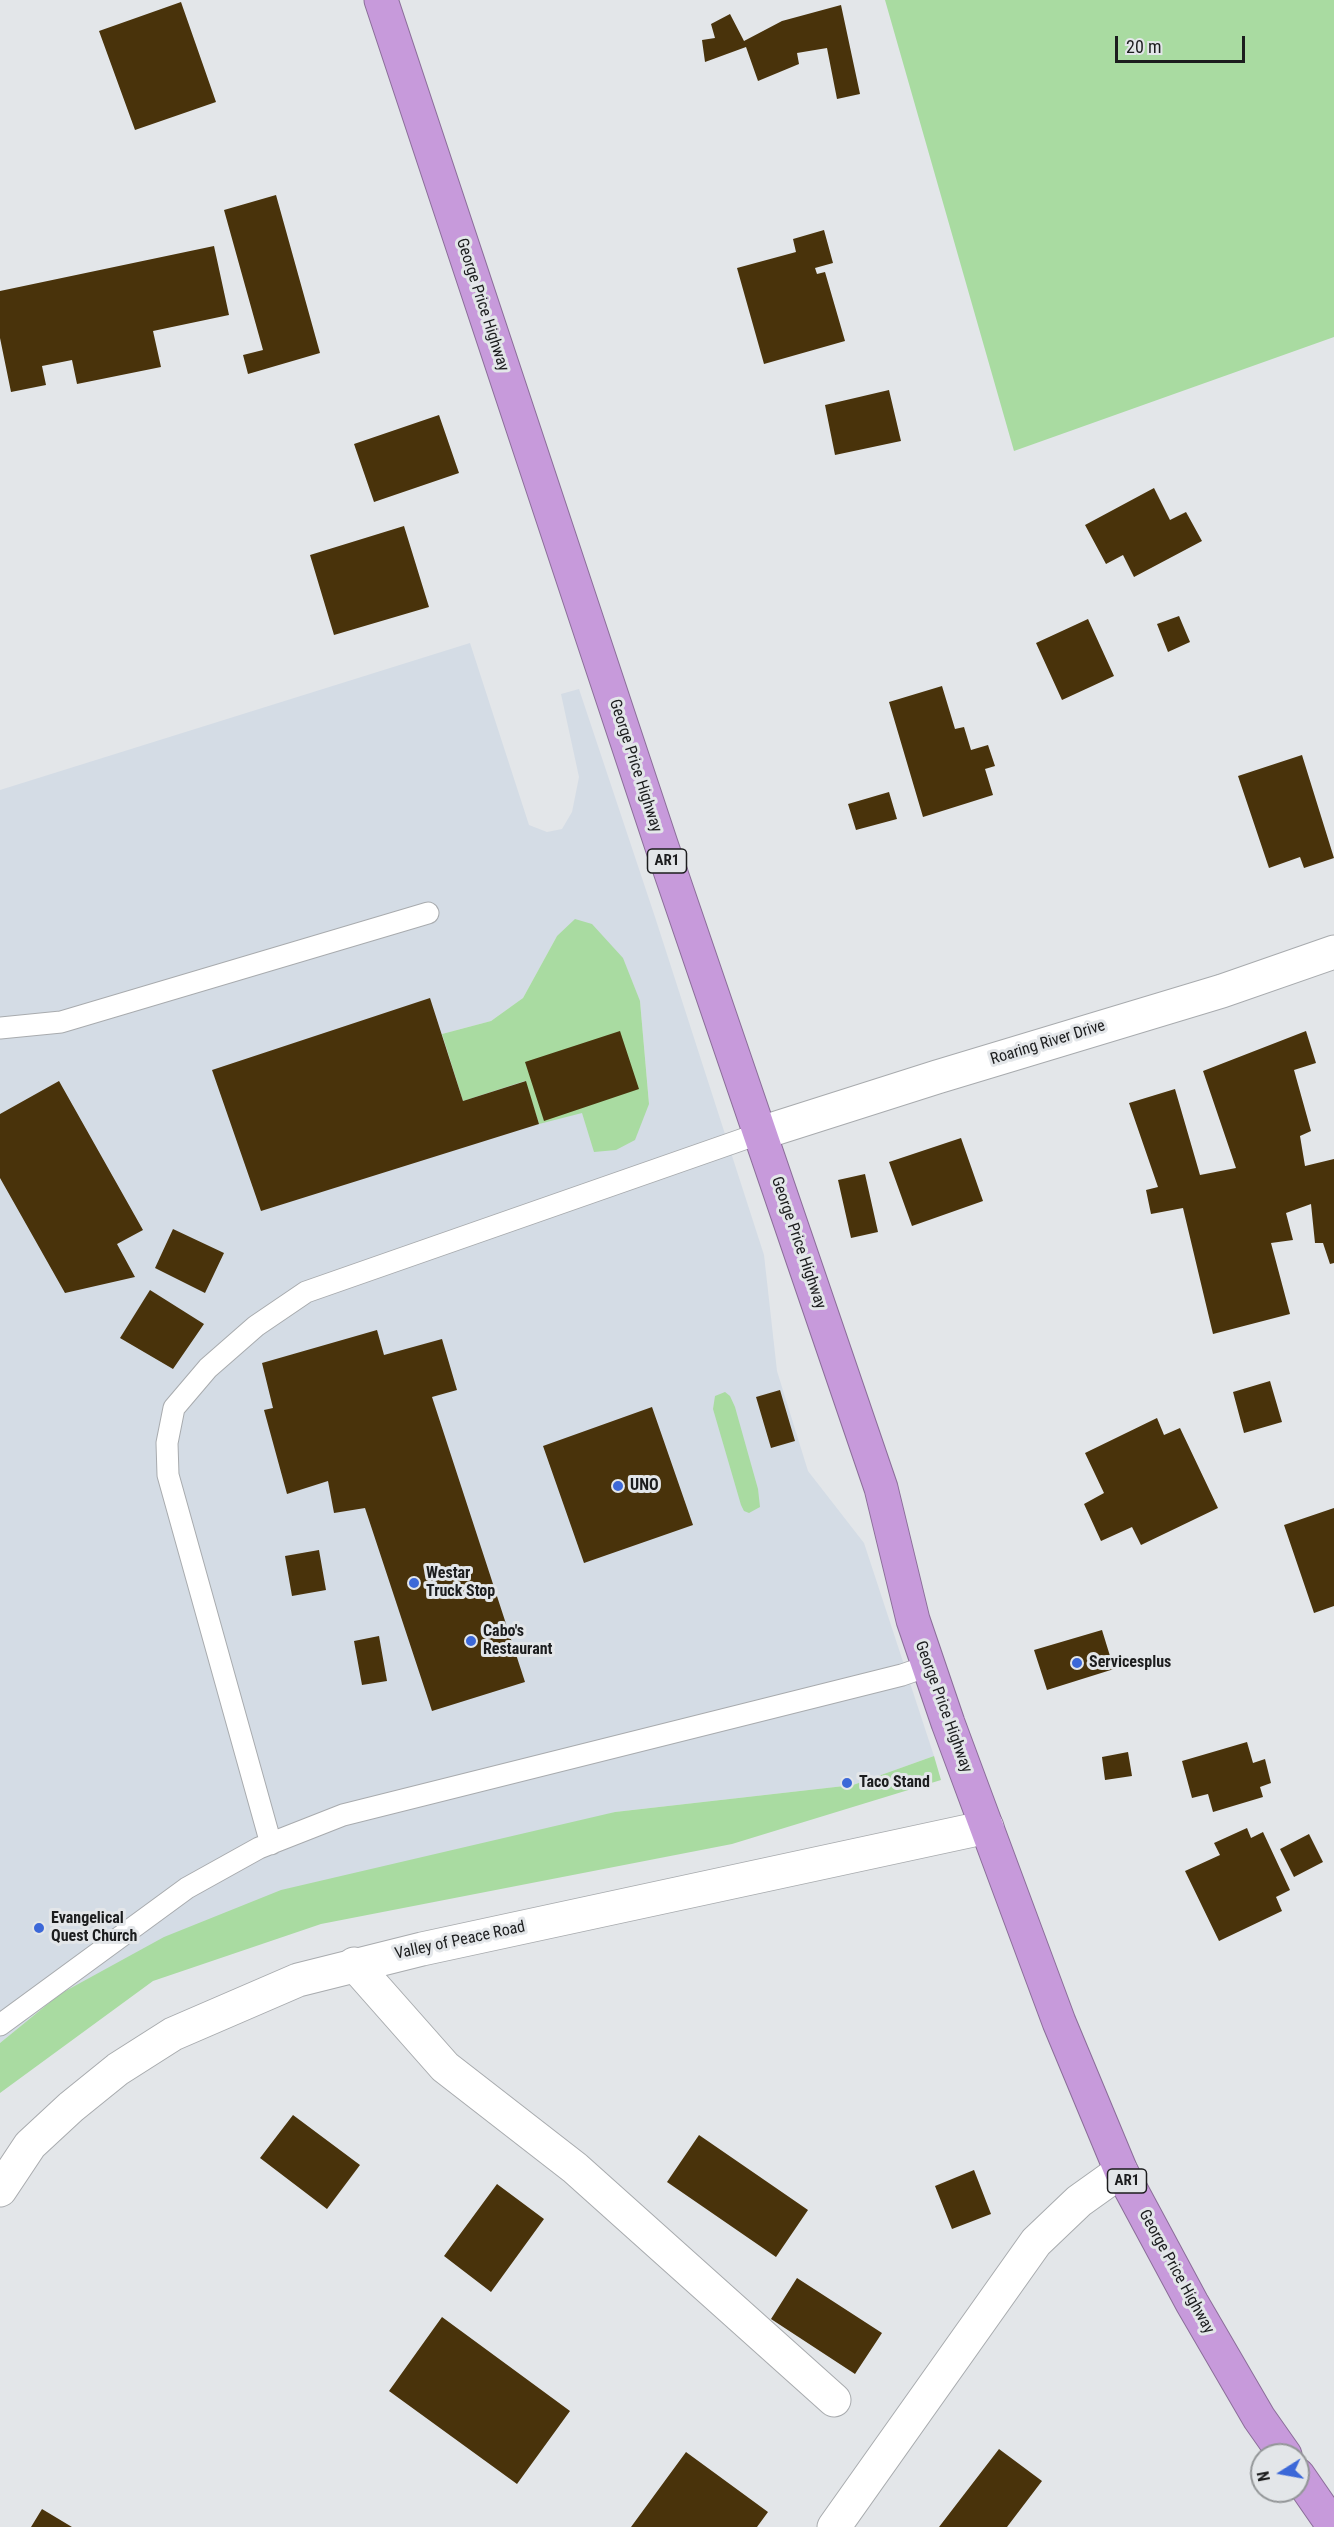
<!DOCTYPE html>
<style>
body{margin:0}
#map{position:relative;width:1334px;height:2527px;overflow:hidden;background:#e3e6e9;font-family:"Roboto Condensed",sans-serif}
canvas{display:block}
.north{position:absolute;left:1250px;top:2443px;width:60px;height:60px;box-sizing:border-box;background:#e3e6e9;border:2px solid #939698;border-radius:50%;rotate:259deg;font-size:16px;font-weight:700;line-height:24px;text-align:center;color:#1c1d1e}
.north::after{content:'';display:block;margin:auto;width:21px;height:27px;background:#3c68d8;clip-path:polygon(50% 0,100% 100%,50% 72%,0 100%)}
.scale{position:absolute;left:1115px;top:36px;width:130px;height:27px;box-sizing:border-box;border:3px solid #1c1d1e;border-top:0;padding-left:8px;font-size:18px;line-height:21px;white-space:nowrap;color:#1c1d1e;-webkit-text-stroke:4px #e3e6e9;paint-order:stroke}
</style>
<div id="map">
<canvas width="1334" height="2527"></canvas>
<div class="north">N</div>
<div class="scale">20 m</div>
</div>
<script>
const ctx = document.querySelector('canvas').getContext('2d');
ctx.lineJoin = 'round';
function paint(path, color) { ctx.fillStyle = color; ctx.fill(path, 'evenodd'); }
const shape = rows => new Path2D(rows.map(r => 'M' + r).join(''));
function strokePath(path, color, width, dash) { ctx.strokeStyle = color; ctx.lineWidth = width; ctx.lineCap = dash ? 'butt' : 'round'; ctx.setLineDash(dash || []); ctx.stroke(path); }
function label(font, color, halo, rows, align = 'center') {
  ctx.font = font + ' "Roboto Condensed",sans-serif'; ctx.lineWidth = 6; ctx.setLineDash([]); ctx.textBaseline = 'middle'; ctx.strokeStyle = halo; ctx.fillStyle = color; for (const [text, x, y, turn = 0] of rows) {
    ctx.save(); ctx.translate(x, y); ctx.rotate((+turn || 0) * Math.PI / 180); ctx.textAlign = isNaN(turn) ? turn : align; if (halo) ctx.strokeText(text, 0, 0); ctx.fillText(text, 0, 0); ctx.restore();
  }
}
paint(shape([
 [470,643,529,825,547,832,562,829,572,812,579,777,561,694,579,689,655,917,764,1255,777,1371,808,1471,864,1543,934,1756,853,1785,615,1812,60,1994,0,2043,0,790],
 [557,936,640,1001,649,1104,582,1113,442,1034,491,1021,523,998]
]), '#d4dce5');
paint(shape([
 [885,0,1334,0,1334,337,1014,451],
 [575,919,592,924,623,958,640,1001,649,1104,635,1140,616,1150,594,1152,582,1113,539,1124,525,1081,463,1101,442,1034,491,1021,523,998,557,936],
 [725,1392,730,1396,735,1407,758,1489,760,1507,749,1513,744,1511,741,1505,713,1409,715,1396],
 [934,1756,941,1780,732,1844,321,1924,153,1981,0,2093,0,2043,60,1994,164,1937,281,1890,615,1812,853,1785]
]), '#a9dba1');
paint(shape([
 [181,2,216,102,135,130,99,31],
 [841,5,860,94,837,99,827,48,797,53,799,64,758,81,746,47,705,62,702,40,715,38,711,24,730,14,744,41,782,21],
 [276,195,320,353,248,374,243,355,263,350,224,210],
 [824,230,833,263,815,268,817,274,825,272,845,341,764,364,737,268,796,252,793,239],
 [214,246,229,315,153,331,161,367,77,384,72,360,42,366,46,385,11,392,0,338,0,291],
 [889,390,901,441,835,455,825,405],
 [439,415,459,473,374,502,354,444],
 [1154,488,1170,520,1186,512,1202,541,1134,577,1123,555,1106,564,1085,525],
 [404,526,429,607,334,635,310,555],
 [1179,616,1190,642,1168,652,1157,624],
 [1088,619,1114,676,1062,700,1036,643],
 [942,686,955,729,964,727,971,750,988,745,995,766,985,769,993,795,923,817,889,702],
 [1302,755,1334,858,1304,868,1300,857,1269,868,1238,776],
 [889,792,897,819,856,830,848,804],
 [430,998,463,1101,526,1081,539,1124,261,1211,212,1070],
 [620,1031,639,1089,544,1121,525,1062],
 [1306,1031,1316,1063,1294,1070,1311,1131,1300,1136,1305,1166,1334,1159,1334,1263,1330,1264,1323,1243,1315,1243,1311,1204,1286,1213,1293,1240,1271,1243,1290,1314,1213,1334,1183,1208,1151,1214,1146,1190,1158,1187,1129,1103,1175,1089,1200,1175,1236,1168,1203,1071],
 [59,1081,143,1230,117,1244,135,1277,65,1293,0,1178,0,1114],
 [961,1138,983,1201,912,1226,889,1162],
 [865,1174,878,1232,851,1238,838,1180],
 [173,1229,224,1253,205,1293,155,1268],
 [150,1290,204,1324,173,1369,120,1338],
 [377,1330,384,1355,442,1339,457,1390,432,1397,525,1682,432,1711,365,1508,334,1513,328,1481,287,1494,264,1410,273,1408,262,1363],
 [1270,1381,1282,1422,1244,1433,1233,1392],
 [780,1390,795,1441,771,1448,756,1397],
 [652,1407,693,1525,584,1563,543,1446],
 [1157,1418,1164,1435,1180,1428,1218,1508,1141,1545,1132,1527,1101,1541,1084,1504,1104,1493,1085,1453],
 [1334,1508,1334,1606,1314,1613,1284,1525],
 [319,1550,326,1590,292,1596,285,1556],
 [1102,1630,1114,1669,1047,1690,1034,1650],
 [379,1636,387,1681,362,1685,354,1641],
 [1247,1742,1253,1763,1265,1759,1271,1783,1260,1787,1263,1797,1213,1812,1208,1794,1192,1798,1182,1761],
 [1128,1752,1132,1776,1105,1780,1102,1757],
 [1247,1828,1251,1838,1263,1832,1290,1890,1276,1897,1282,1911,1219,1941,1185,1871,1220,1855,1214,1843],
 [1309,1834,1323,1862,1294,1877,1280,1849],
 [293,2115,360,2165,327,2209,260,2158],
 [699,2135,808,2210,776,2257,667,2182],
 [974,2170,991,2214,952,2229,935,2186],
 [497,2184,544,2219,491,2292,444,2256],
 [797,2278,882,2333,855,2374,771,2319],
 [442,2317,570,2411,517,2484,389,2391],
 [999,2449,1042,2481,1007,2527,939,2527],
 [686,2452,768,2512,757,2527,631,2527],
 [42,2509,72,2527,31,2527]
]), '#49330b');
const lane = shape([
 [0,1028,61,1022,428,913],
 [271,1844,168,1475,167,1443,174,1408,208,1368,256,1326,306,1292,761,1133],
 [0,2025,187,1888,259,1848,343,1815,902,1675,928,1666]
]);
const street = shape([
 [761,1133,937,1077,1222,991,1334,952],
 [354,1964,445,2067,575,2168,834,2400],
 [834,2527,1036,2242,1079,2201,1121,2171]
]);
const secondary = shape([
 [0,2190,30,2145,71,2107,118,2069,173,2034,298,1980,422,1949,987,1827]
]);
const highway = shape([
 [381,0,661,844,881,1488,913,1620,948,1723,1059,2022,1121,2171,1192,2303,1259,2418,1285,2455],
 [1298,2475,1334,2527]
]);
strokePath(lane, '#a8abae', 23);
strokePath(street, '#a8abae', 35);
strokePath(secondary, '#a8abae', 35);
strokePath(highway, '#8b6e99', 35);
strokePath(lane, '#fff', 21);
strokePath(street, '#fff', 33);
strokePath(secondary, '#fff', 33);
strokePath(highway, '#c79adb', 33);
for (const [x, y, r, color] of [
 [618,1486,6,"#3c68d8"],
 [414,1583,6,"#3c68d8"],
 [471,1641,6,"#3c68d8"],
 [1077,1663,6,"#3c68d8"],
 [847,1783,6,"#3c68d8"],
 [39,1928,6,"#3c68d8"]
]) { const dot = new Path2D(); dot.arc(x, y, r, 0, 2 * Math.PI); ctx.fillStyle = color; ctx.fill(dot); strokePath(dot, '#e3e6e9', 2); }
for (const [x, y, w] of [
 [667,861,39],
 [1127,2181,39]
]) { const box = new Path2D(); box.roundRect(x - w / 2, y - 12, w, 24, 4.5); ctx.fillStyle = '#e3e6e9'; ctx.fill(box); strokePath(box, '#1c1d1e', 1.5); }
label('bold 15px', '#1c1d1e', null, [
 ["AR1",667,861],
 ["AR1",1127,2181]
]);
label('16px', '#1c1d1e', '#e3e6e9', [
 ["George Price Highway",482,305,72],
 ["George Price Highway",635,766,72],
 ["Roaring River Drive",1048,1043,-17],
 ["George Price Highway",798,1243,71],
 ["George Price Highway",943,1707,70],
 ["Valley of Peace Road",460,1941,-12],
 ["George Price Highway",1176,2272,61]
]);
label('bold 16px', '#1c1d1e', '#e3e6e9', [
 ["UNO",630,1486],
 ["Westar",426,1574],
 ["Truck Stop",426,1592],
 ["Cabo's",483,1632],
 ["Restaurant",483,1650],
 ["Servicesplus",1089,1663],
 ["Taco Stand",859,1783],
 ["Evangelical",51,1919],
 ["Quest Church",51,1937]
], 'left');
</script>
